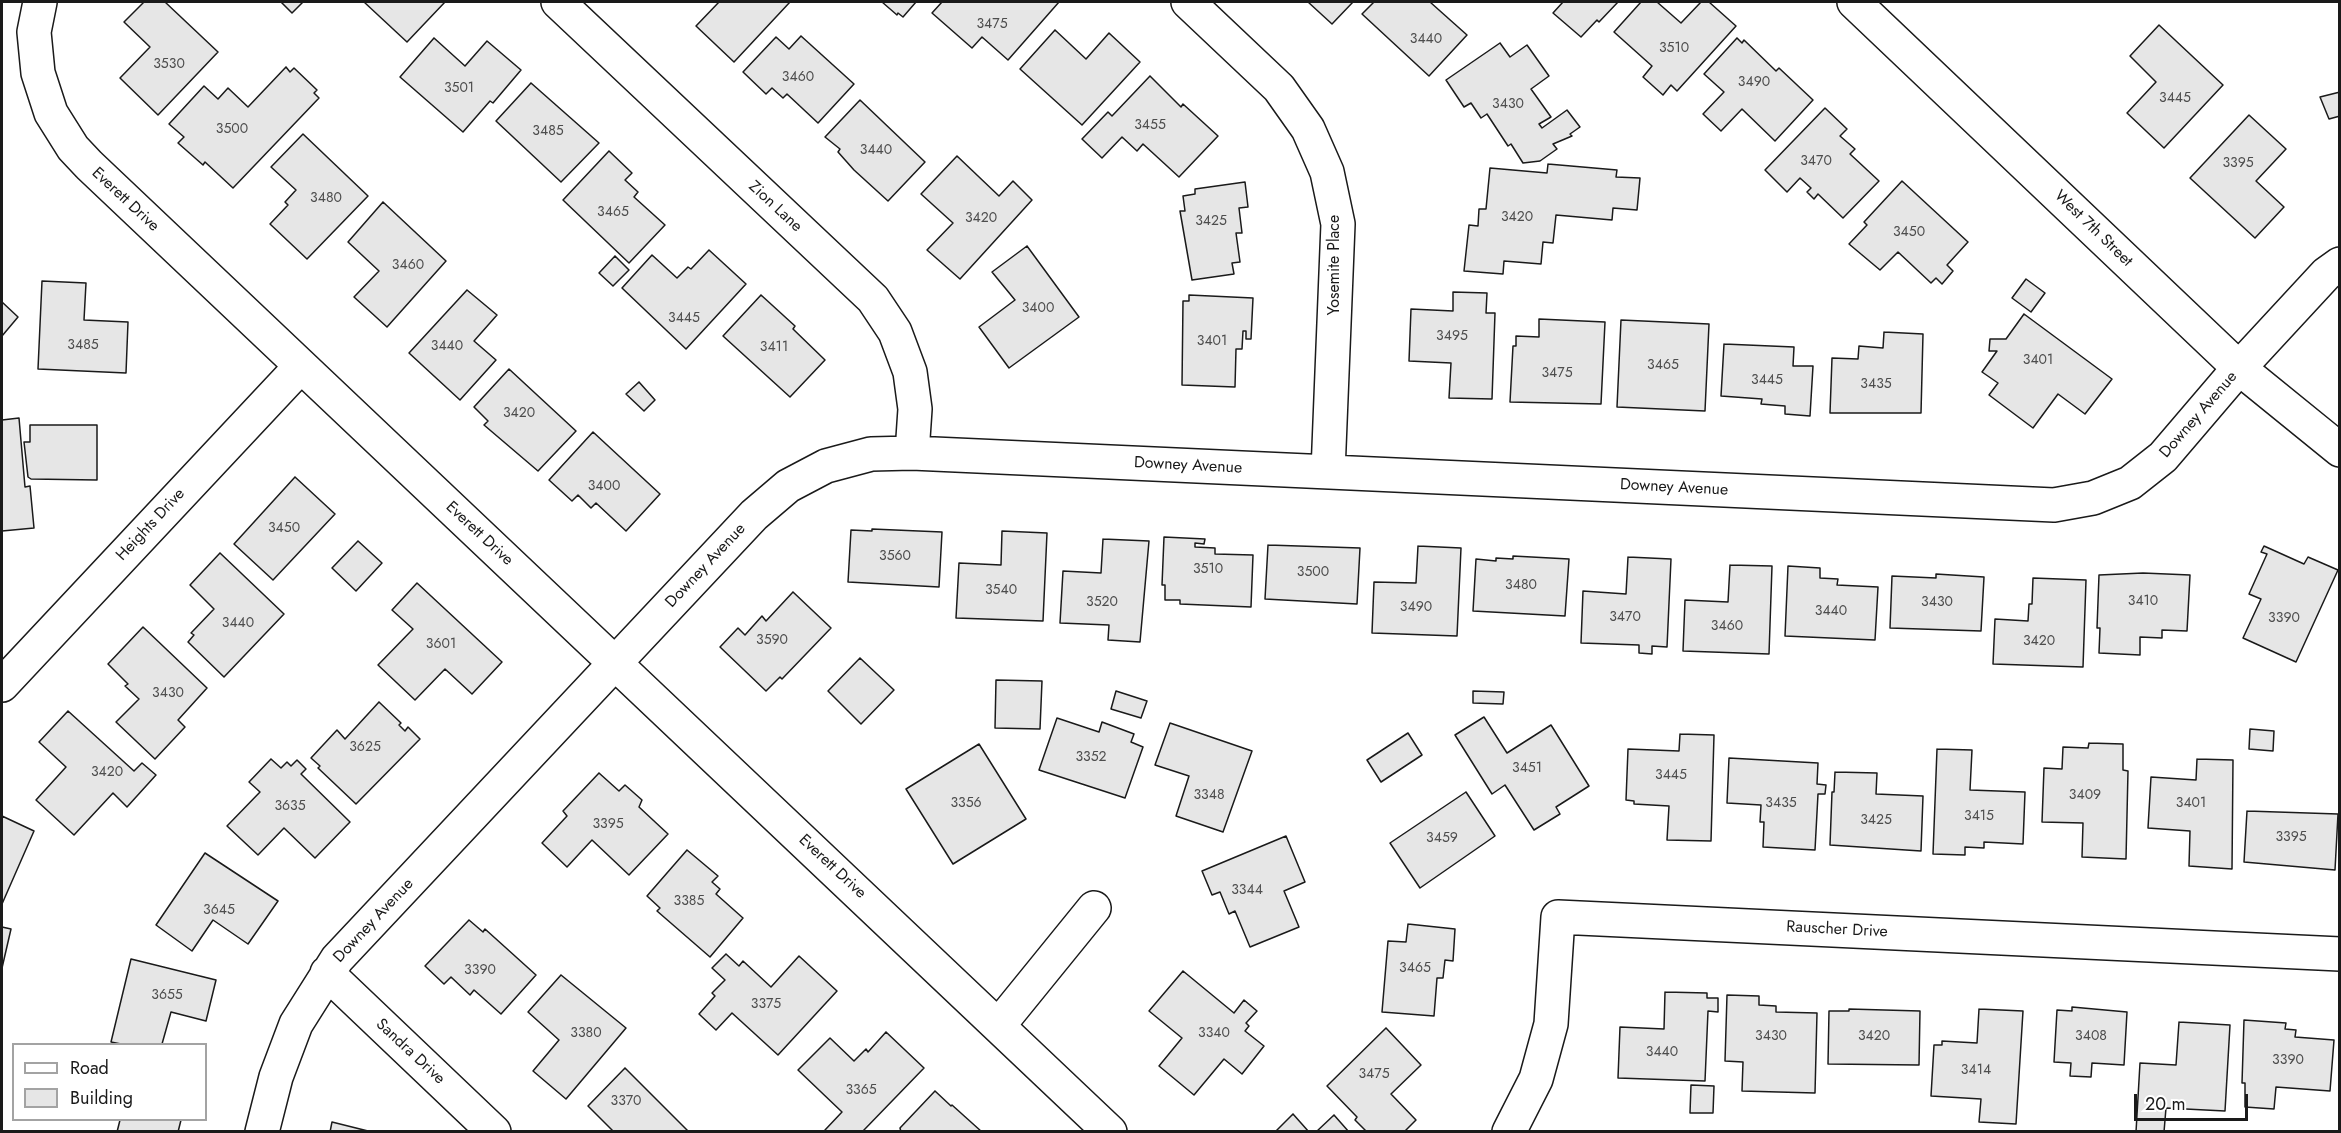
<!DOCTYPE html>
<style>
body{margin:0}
#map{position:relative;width:2341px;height:1133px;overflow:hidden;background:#fff;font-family:Jost,sans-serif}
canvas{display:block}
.frame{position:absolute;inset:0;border:3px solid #1a1a1a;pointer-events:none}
.legend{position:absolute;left:12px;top:1043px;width:195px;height:78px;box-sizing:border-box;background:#fff;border:2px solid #a3a3a3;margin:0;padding:8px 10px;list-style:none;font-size:18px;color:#1a1a1a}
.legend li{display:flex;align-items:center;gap:12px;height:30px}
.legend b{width:30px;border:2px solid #a3a3a3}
.scale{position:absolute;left:2134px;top:1094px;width:114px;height:27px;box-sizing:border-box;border:3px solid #1a1a1a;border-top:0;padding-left:8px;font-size:18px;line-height:21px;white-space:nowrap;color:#1a1a1a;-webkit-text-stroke:4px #fff;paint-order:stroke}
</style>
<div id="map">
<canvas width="2341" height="1133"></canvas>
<div class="frame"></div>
<ul class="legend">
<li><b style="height:8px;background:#fff"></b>Road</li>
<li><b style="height:16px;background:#e6e6e6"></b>Building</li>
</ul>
<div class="scale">20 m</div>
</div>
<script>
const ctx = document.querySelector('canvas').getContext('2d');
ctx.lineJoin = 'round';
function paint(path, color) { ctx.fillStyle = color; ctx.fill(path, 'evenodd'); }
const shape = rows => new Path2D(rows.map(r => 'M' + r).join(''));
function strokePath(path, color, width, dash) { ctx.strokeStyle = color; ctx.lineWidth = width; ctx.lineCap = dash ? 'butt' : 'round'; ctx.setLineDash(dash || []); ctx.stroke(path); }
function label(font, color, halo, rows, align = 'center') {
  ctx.font = font + ' Jost,sans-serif'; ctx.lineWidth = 4.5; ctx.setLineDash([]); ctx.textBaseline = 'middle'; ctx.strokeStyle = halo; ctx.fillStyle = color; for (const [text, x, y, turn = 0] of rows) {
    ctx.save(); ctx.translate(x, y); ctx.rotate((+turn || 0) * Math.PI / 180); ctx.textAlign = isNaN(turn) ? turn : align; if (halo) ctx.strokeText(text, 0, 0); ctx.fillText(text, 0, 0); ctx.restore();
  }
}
const building = shape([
 [144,2,165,2,218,52,158,115,120,78,150,47,124,22,144,2],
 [281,2,303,2,292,13,281,2],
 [364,2,445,2,407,42,364,2],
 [719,2,790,2,734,62,696,26,719,2],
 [882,2,916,2,903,17,898,13,897,15,882,2],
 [942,2,1059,2,1008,60,982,37,972,48,932,13,942,2],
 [1308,2,1353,2,1332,24,1308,2],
 [1374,2,1430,2,1467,35,1429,76,1362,14,1374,2],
 [1563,2,1618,2,1599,22,1597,20,1581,37,1553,13,1563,2],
 [1641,2,1657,2,1681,23,1701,2,1709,2,1736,26,1677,91,1671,85,1663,95,1643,77,1652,66,1614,32,1641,2],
 [2159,25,2223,85,2164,148,2127,113,2156,82,2130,56,2159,25],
 [1055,30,1086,59,1109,33,1140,62,1082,125,1020,69,1055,30],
 [801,36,854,84,818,123,787,94,783,98,772,88,766,94,743,72,776,37,789,49,801,36],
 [434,38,465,66,487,41,521,70,493,103,490,101,463,132,400,77,434,38],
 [1737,38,1742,43,1744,40,1776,71,1779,68,1813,100,1775,141,1742,109,1721,131,1703,114,1724,92,1704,74,1737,38],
 [1500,43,1510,57,1527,45,1549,76,1531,89,1551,117,1539,124,1542,128,1567,110,1580,127,1570,134,1572,136,1553,144,1557,149,1540,161,1523,163,1511,144,1508,146,1487,114,1481,118,1471,103,1464,107,1446,80,1500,43],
 [286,67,290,72,294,68,317,90,314,93,319,98,233,188,205,162,203,165,178,143,184,137,169,124,204,86,218,99,228,88,248,107,286,67],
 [1150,76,1181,107,1183,104,1218,136,1179,177,1143,144,1137,151,1122,137,1102,158,1082,139,1108,112,1112,116,1150,76],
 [531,83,599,143,561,182,496,121,531,83],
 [2340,92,2340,116,2329,119,2320,97,2340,92],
 [860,100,925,162,888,201,854,170,838,152,840,149,825,137,860,100],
 [1825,108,1847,129,1840,136,1855,149,1850,154,1879,181,1843,218,1818,194,1814,199,1807,192,1811,188,1800,178,1787,192,1765,170,1825,108],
 [2249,115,2286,149,2256,181,2284,207,2255,238,2190,178,2249,115],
 [303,134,368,196,307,259,270,224,288,205,285,202,296,190,271,167,303,134],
 [609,151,632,173,625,180,638,192,634,197,665,225,629,263,563,200,609,151],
 [957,156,999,196,1013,181,1032,200,960,279,927,250,953,223,921,194,957,156],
 [1548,164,1617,170,1616,177,1640,178,1637,210,1613,208,1612,220,1556,215,1553,243,1543,242,1541,264,1504,261,1503,274,1464,271,1469,225,1478,226,1479,209,1486,209,1490,168,1547,173,1548,164],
 [1902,181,1968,242,1947,265,1953,271,1942,284,1936,278,1931,283,1898,252,1880,270,1849,244,1867,225,1864,222,1902,181],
 [1245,182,1248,207,1239,208,1242,233,1236,233,1240,262,1232,263,1234,274,1192,280,1180,211,1185,211,1183,196,1195,194,1195,189,1245,182],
 [383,202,446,261,387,327,354,297,379,271,348,242,383,202],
 [1027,246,1079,317,1009,368,979,327,1015,300,992,272,1027,246],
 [709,250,746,284,686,349,622,288,652,255,677,278,688,267,691,269,709,250],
 [615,256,629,270,613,286,599,273,615,256],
 [2026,279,2045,293,2031,312,2012,298,2026,279],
 [42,281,86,283,84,320,128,322,126,373,38,369,42,281],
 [467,290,497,315,474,341,496,360,460,400,409,353,467,290],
 [1453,292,1487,293,1486,313,1495,313,1492,399,1449,398,1451,363,1409,361,1411,309,1453,311,1453,292],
 [761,295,795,326,793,329,825,360,790,397,723,336,761,295],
 [1189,295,1253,298,1251,339,1246,339,1246,331,1243,331,1242,349,1236,349,1235,387,1182,385,1183,301,1189,301,1189,295],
 [2,302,18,317,2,336,2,302],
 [2024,314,2112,379,2085,414,2058,394,2033,428,1989,395,1998,383,1982,372,1997,351,1989,351,1990,339,2006,339,2024,314],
 [1539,319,1605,322,1601,404,1510,402,1513,346,1516,346,1516,336,1539,337,1539,319],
 [1621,320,1709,324,1705,411,1617,407,1621,320],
 [1884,332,1923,334,1921,413,1830,413,1832,358,1858,359,1859,346,1883,348,1884,332],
 [1724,344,1794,347,1793,366,1813,366,1810,416,1785,414,1785,406,1761,404,1762,399,1721,396,1724,344],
 [509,369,576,431,538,471,484,425,488,421,474,407,509,369],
 [639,382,655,400,644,411,626,394,639,382],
 [19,418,25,487,30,486,34,528,2,531,2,420,19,418],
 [30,425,97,425,97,480,31,479,28,477,24,442,30,442,30,425],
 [593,432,660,494,626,531,596,503,591,508,578,495,572,501,549,480,593,432],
 [295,477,335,514,273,580,234,544,295,477],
 [872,529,942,532,939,587,848,582,851,530,872,531,872,529],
 [1002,531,1047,533,1043,621,956,618,959,563,1001,565,1002,531],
 [1164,537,1205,539,1204,544,1195,543,1195,547,1215,548,1215,554,1253,555,1251,607,1180,604,1180,600,1165,600,1165,585,1162,585,1164,537],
 [1103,539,1149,541,1140,642,1108,640,1109,625,1060,623,1063,571,1101,573,1103,539],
 [358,541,382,563,356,591,332,568,358,541],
 [1268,545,1360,548,1357,604,1265,599,1268,545],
 [1418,546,1461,548,1457,636,1372,633,1374,582,1416,583,1418,546],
 [2264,546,2304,564,2308,557,2338,570,2296,662,2243,638,2261,599,2249,594,2267,554,2261,552,2264,546],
 [220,553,284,614,224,677,188,642,194,635,191,633,214,609,190,585,220,553],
 [1513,556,1569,559,1565,616,1473,611,1476,559,1496,561,1496,558,1513,559,1513,556],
 [1628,557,1671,559,1667,647,1652,646,1652,654,1639,653,1639,645,1581,643,1583,591,1626,594,1628,557],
 [1730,565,1772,566,1769,654,1683,651,1685,600,1728,602,1730,565],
 [1788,566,1820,568,1820,578,1838,579,1837,585,1878,587,1875,640,1785,636,1788,566],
 [2143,573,2190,575,2187,631,2162,630,2162,638,2140,637,2140,655,2099,653,2100,628,2097,628,2099,575,2143,573],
 [1936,574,1984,577,1981,631,1890,628,1892,576,1936,578,1936,574],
 [2033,578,2086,580,2083,667,1993,664,1995,619,2028,621,2029,604,2032,604,2033,578],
 [417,583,502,662,472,694,445,669,415,700,378,665,413,629,392,610,417,583],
 [793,592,831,628,782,679,780,677,766,691,720,647,738,628,745,635,762,616,766,621,793,592],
 [143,627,207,688,178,720,185,727,155,759,116,722,139,699,125,686,128,684,108,664,143,627],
 [860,658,894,690,861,724,828,691,860,658],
 [996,680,1042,681,1040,729,995,728,996,680],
 [1116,691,1147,701,1141,718,1111,709,1116,691],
 [1473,691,1504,692,1503,704,1473,703,1473,691],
 [379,702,401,723,399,725,405,731,408,727,420,739,356,804,318,768,320,766,311,758,337,730,345,739,379,702],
 [68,711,134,771,142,763,156,775,127,807,113,793,74,835,36,800,66,767,39,742,68,711],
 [1484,717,1507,753,1551,725,1589,786,1556,807,1560,814,1534,830,1505,785,1492,794,1455,735,1484,717],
 [1057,718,1099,732,1102,722,1134,734,1131,742,1143,747,1125,798,1039,770,1057,718],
 [1170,723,1252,751,1223,832,1176,816,1189,776,1155,765,1170,723],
 [2250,729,2274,731,2273,751,2249,749,2250,729],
 [1408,733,1422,755,1381,782,1367,760,1408,733],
 [1680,734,1714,735,1711,841,1667,840,1669,806,1634,804,1634,801,1626,800,1628,749,1679,751,1680,734],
 [2089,743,2123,744,2123,770,2128,771,2126,859,2082,857,2083,823,2042,822,2044,768,2062,769,2063,747,2088,748,2089,743],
 [979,744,1026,819,953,864,906,789,979,744],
 [1937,749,1972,750,1970,790,2025,792,2023,844,1984,842,1984,848,1965,847,1965,855,1933,854,1937,749],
 [1729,758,1818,763,1817,784,1826,785,1825,794,1818,794,1815,850,1763,847,1764,822,1760,822,1761,805,1727,803,1729,758],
 [271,759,281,768,287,762,291,766,297,760,306,769,301,774,350,822,315,858,284,828,258,855,227,826,260,792,249,782,271,759],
 [2197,759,2233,760,2232,869,2189,866,2190,831,2148,828,2151,777,2196,780,2197,759],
 [1835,772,1877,773,1876,794,1923,796,1921,851,1830,845,1832,792,1834,792,1835,772],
 [599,773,619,791,625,785,642,800,639,807,668,834,629,875,592,840,567,867,542,843,567,816,563,811,599,773],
 [1466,792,1495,836,1420,888,1390,843,1466,792],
 [2247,811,2338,814,2335,870,2244,862,2247,811],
 [2,816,34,831,2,904,2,816],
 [1286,836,1305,882,1284,891,1299,927,1250,947,1235,911,1229,914,1220,892,1212,895,1202,871,1286,836],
 [687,850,718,876,712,882,720,889,716,894,743,918,710,957,657,911,660,908,647,896,687,850],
 [205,853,278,901,248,944,213,920,192,951,156,925,205,853],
 [469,920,483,932,485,929,536,975,501,1014,474,990,470,995,451,977,444,984,425,966,469,920],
 [1408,924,1455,929,1453,961,1445,960,1443,978,1437,978,1434,1016,1382,1012,1388,941,1406,942,1408,924],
 [2,927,11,929,2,968,2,927],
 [726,954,739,966,743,961,771,987,799,956,837,991,778,1055,732,1013,716,1030,699,1014,715,996,712,993,725,980,712,968,726,954],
 [131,959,216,980,206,1021,171,1012,162,1044,121,1044,111,1042,131,959],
 [1183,971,1234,1013,1244,1000,1257,1011,1246,1023,1249,1026,1245,1031,1264,1046,1242,1074,1224,1059,1194,1095,1159,1066,1182,1038,1149,1011,1183,971],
 [561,975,626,1028,566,1099,533,1071,559,1040,528,1012,561,975],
 [1665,992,1707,993,1707,998,1718,998,1718,1012,1708,1011,1705,1081,1618,1078,1620,1027,1664,1029,1665,992],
 [1727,995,1759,996,1759,1005,1776,1006,1776,1012,1817,1013,1815,1093,1742,1091,1743,1062,1725,1061,1727,995],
 [2072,1007,2127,1012,2124,1065,2092,1063,2091,1077,2070,1076,2071,1063,2054,1062,2057,1010,2072,1011,2072,1007],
 [1849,1009,1920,1011,1919,1065,1828,1064,1829,1011,1849,1011,1849,1009],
 [1979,1009,2023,1011,2016,1124,1979,1122,1981,1099,1931,1096,1934,1045,1942,1045,1942,1041,1977,1043,1979,1009],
 [2244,1020,2286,1023,2285,1029,2296,1030,2295,1037,2334,1040,2330,1091,2276,1087,2274,1109,2245,1107,2245,1083,2242,1083,2244,1020],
 [2179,1022,2230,1025,2225,1111,2166,1108,2164,1132,2136,1132,2140,1063,2176,1065,2179,1022],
 [1386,1028,1421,1065,1391,1094,1416,1120,1404,1132,1367,1132,1355,1120,1357,1117,1327,1086,1386,1028],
 [886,1032,924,1068,863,1131,827,1132,825,1130,842,1112,798,1070,830,1038,854,1061,866,1049,868,1052,886,1032],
 [625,1068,689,1132,614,1132,588,1106,625,1068],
 [1691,1085,1714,1086,1713,1113,1690,1113,1691,1085],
 [935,1091,951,1106,952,1105,982,1132,901,1132,900,1128,935,1091],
 [1293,1114,1309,1132,1275,1132,1293,1114],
 [1334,1115,1349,1132,1316,1132,1334,1115],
 [120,1120,181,1120,178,1132,117,1132,120,1120],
 [332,1122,372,1132,330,1132,332,1122]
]);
paint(building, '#e6e6e6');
strokePath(building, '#1a1a1a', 1.5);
const minor = shape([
 [40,2,34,32,38,73,51,113,73,148,89,165,1110,1132],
 [558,2,873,299,895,332,910,372,915,409,912,453],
 [1188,2,1279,88,1308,129,1327,172,1338,224,1328,472],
 [2,685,301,366],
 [327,973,494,1132],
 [999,1025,1094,908],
 [262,1132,276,1077,296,1024,337,959,754,515,788,486,826,466,871,454,912,453,2054,505,2093,498,2130,483,2163,457,2239,368,2326,274,2340,264],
 [1509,1132,1536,1079,1551,1024,1558,917,2340,954]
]);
const secondary = shape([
 [1854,2,2239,368,2340,450]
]);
strokePath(minor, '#1a1a1a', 36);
strokePath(secondary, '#1a1a1a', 36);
strokePath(minor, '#fff', 33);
strokePath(secondary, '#fff', 33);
label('14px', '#4d4d4d', null, [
 ["3475",992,25],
 ["3440",1426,40],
 ["3510",1674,49],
 ["3530",169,65],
 ["3460",798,78],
 ["3490",1754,83],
 ["3501",459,89],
 ["3445",2175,99],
 ["3430",1508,105],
 ["3455",1150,126],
 ["3500",232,130],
 ["3485",548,132],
 ["3440",876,151],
 ["3470",1816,162],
 ["3395",2238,164],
 ["3480",326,199],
 ["3465",613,213],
 ["3420",1517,218],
 ["3420",981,219],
 ["3425",1211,222],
 ["3450",1909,233],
 ["3460",408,266],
 ["3400",1038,309],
 ["3445",684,319],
 ["3495",1452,337],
 ["3401",1212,342],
 ["3485",83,346],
 ["3440",447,347],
 ["3411",774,348],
 ["3401",2038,361],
 ["3465",1663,366],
 ["3475",1557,374],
 ["3445",1767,381],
 ["3435",1876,385],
 ["3420",519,414],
 ["3400",604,487],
 ["3450",284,529],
 ["3560",895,557],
 ["3510",1208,570],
 ["3500",1313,573],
 ["3480",1521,586],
 ["3540",1001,591],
 ["3410",2143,602],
 ["3520",1102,603],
 ["3430",1937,603],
 ["3490",1416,608],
 ["3440",1831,612],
 ["3470",1625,618],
 ["3390",2284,619],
 ["3440",238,624],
 ["3460",1727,627],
 ["3590",772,641],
 ["3420",2039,642],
 ["3601",441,645],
 ["3430",168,694],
 ["3625",365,748],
 ["3352",1091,758],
 ["3451",1527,769],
 ["3420",107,773],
 ["3445",1671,776],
 ["3348",1209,796],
 ["3409",2085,796],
 ["3356",966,804],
 ["3435",1781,804],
 ["3401",2191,804],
 ["3635",290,807],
 ["3415",1979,817],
 ["3425",1876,821],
 ["3395",608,825],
 ["3395",2291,838],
 ["3459",1442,839],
 ["3344",1247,891],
 ["3385",689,902],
 ["3645",219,911],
 ["3465",1415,969],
 ["3390",480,971],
 ["3655",167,996],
 ["3375",766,1005],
 ["3380",586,1034],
 ["3340",1214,1034],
 ["3430",1771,1037],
 ["3420",1874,1037],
 ["3408",2091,1037],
 ["3440",1662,1053],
 ["3390",2288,1061],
 ["3414",1976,1071],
 ["3475",1374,1075],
 ["3365",861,1091],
 ["3370",626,1102]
]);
label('16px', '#1a1a1a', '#fff', [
 ["Everett Drive",125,200,43],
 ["Zion Lane",775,207,43],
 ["West 7th Street",2093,229,44],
 ["Yosemite Place",1335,265,-90],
 ["Downey Avenue",2199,415,-49],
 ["Downey Avenue",1188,466,3],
 ["Downey Avenue",1674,488,3],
 ["Heights Drive",151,525,-47],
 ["Everett Drive",479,534,43],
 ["Downey Avenue",706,566,-47],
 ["Everett Drive",832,867,43],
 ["Downey Avenue",374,921,-47],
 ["Rauscher Drive",1837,930,3],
 ["Sandra Drive",410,1052,43]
]);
</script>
